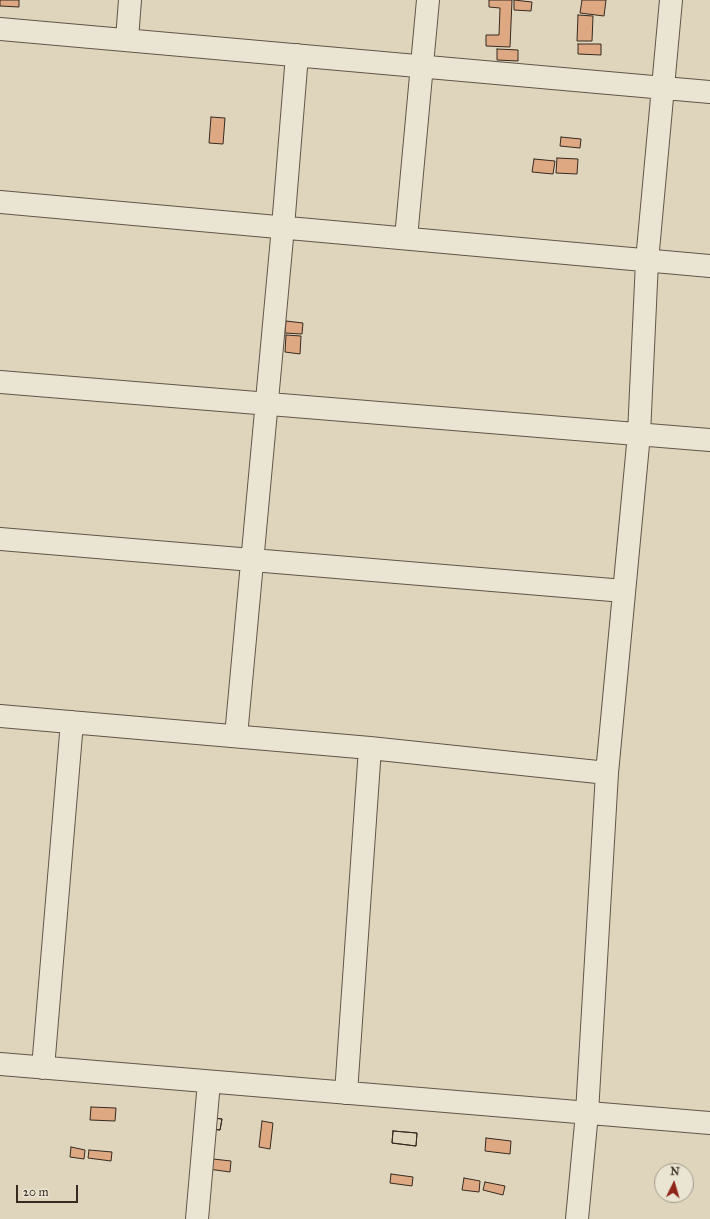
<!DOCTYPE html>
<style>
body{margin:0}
#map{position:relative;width:710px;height:1219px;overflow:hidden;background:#dfd5bc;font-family:"IM FELL Great Primer",serif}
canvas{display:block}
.north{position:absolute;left:654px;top:1163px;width:40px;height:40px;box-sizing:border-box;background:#eae4d3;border:1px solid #a29a8b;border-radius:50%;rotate:5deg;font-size:11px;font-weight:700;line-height:16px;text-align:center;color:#372a20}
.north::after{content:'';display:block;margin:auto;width:14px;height:18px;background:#8f2418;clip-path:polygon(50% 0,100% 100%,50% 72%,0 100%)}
.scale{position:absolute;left:16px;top:1185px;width:62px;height:18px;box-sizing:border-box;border:2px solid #372a20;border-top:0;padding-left:5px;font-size:12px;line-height:14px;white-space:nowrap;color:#372a20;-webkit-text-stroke:3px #eae4d3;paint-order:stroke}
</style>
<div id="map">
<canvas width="710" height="1219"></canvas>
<div class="north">N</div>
<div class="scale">20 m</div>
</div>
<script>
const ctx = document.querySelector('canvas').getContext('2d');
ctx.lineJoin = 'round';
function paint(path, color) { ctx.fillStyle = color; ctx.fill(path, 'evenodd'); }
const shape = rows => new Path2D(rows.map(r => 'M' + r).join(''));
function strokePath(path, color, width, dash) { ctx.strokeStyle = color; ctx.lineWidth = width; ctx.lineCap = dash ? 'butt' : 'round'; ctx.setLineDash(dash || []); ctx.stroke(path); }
const building = shape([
 [0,0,19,0,19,7,0,6,0,0],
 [489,0,512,0,510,47,486,46,486,35,499,35,500,8,489,7,489,0],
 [514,0,532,2,531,11,514,10,514,0],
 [582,0,606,0,604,16,580,13,582,0],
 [578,15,593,16,592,41,577,41,578,15],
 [578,44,601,44,601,55,578,54,578,44],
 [497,49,518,50,518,61,497,60,497,49],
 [211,117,225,118,223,144,209,143,211,117],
 [561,137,581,139,580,148,560,146,561,137],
 [557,158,578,159,577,174,556,173,557,158],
 [534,159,555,161,553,174,532,172,534,159],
 [286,321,303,323,302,334,285,333,286,321],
 [286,335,301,336,300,354,285,352,286,335],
 [91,1107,116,1108,115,1121,90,1120,91,1107],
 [198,1116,222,1119,220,1130,196,1127,198,1116],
 [198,1116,222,1119,220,1130,196,1127,198,1116],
 [262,1121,273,1123,270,1149,259,1147,262,1121],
 [393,1131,417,1133,416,1146,392,1143,393,1131],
 [393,1131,417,1133,416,1146,392,1143,393,1131],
 [486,1138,511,1141,510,1154,485,1151,486,1138],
 [71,1147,85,1150,84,1159,70,1157,71,1147],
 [89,1150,112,1152,111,1161,88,1158,89,1150],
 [195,1157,231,1161,230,1172,194,1167,195,1157],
 [391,1174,413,1177,412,1186,390,1183,391,1174],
 [464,1178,480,1181,479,1192,462,1190,464,1178],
 [485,1182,505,1186,503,1195,483,1190,485,1182]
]);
paint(building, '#dda882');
strokePath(building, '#372a20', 1);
const minor = shape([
 [0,29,710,92],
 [127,39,130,0],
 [0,202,710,266],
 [406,238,428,0],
 [0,382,710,440],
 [0,539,624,591],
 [0,716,370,748,607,773],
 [236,736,283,227,297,55],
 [0,1064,710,1123],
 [43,1068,72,722],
 [346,1093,370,748],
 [197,1219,209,1082],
 [577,1219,587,1113,607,773,639,434,647,261,671,0]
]);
strokePath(minor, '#615547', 24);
strokePath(minor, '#eae4d3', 22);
</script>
